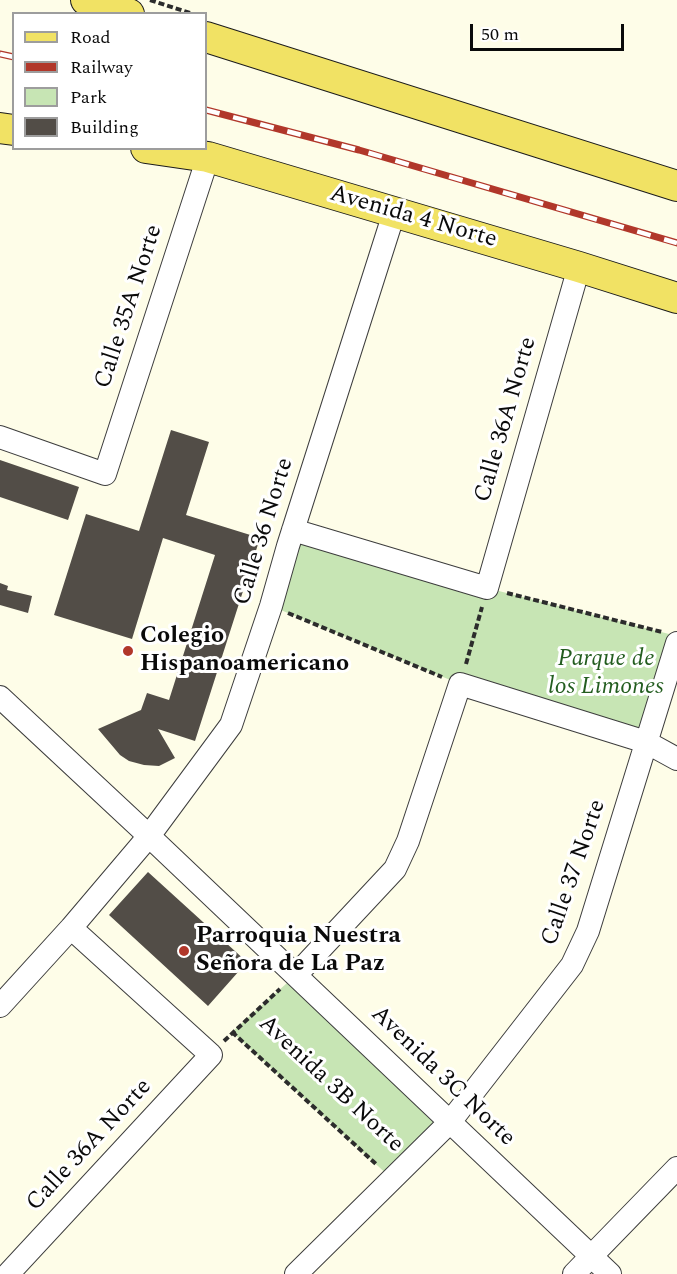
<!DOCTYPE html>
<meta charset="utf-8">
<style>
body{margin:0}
#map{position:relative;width:677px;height:1274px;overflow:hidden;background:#fefde8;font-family:Spectral,serif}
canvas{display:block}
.legend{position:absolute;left:12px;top:12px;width:195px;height:138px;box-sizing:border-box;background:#fff;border:2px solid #9d9d9d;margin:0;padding:8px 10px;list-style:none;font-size:18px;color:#0a0a0a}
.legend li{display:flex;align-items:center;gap:12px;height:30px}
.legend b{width:30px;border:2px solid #9d9d9d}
.scale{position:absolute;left:470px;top:24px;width:154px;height:27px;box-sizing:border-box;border:3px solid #0a0a0a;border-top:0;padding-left:8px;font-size:18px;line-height:21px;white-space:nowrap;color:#0a0a0a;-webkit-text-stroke:4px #fff;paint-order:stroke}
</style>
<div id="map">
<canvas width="677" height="1274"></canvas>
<ul class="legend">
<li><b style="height:8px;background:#f1e264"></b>Road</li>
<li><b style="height:8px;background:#b1372a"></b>Railway</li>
<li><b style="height:16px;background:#c7e5b4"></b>Park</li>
<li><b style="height:16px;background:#524d47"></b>Building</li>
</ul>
<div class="scale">50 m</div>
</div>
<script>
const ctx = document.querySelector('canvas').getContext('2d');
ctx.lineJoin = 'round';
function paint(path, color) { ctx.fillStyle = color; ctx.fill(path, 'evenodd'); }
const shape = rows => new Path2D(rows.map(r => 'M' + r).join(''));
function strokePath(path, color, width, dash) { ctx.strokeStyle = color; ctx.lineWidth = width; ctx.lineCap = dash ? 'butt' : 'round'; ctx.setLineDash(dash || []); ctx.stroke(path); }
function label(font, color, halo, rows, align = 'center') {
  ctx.font = font + ' Spectral,serif'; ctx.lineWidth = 6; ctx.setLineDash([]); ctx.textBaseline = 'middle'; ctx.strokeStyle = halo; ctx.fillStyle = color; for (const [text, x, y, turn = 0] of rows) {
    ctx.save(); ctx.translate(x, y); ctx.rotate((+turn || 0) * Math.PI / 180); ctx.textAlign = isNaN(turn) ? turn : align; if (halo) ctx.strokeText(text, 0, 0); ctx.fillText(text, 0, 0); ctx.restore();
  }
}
paint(shape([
 [293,530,487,588,677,636,646,742,460,684,271,606],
 [296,975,450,1122,391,1178,232,1032]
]), '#c7e5b4');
paint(shape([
 [171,430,209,442,186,515,260,538,195,741,158,729,175,758,159,766,144,765,129,761,120,755,98,729,141,710,147,693,169,700,215,555,163,538,132,639,54,615,86,514,139,531],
 [0,460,79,487,68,520,0,497],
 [0,583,8,586,7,590,32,596,28,613,0,605],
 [148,872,247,962,208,1006,109,915]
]), '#524d47');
const minor = shape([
 [0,437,105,474,208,157],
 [293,530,487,588,579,267],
 [0,697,149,836,610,1274],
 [296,975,395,869,408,841,460,684,646,742,677,759],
 [0,1006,71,928,149,836,231,725,271,606,288,546,394,213],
 [8,1274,211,1055,71,928],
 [296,1274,450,1122,572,965,588,931,677,643],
 [574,1274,677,1168]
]);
const major = shape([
 [86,0,129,14],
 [206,37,677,186],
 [0,128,14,130],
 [146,148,208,157,579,267,677,298]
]);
strokePath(minor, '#3d3d3d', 24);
strokePath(major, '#1b1b1b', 32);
strokePath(shape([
 [150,0,193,14],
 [507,593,662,632],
 [288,613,442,677],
 [466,664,482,607],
 [232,1032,377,1165],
 [224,1041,280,989]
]), '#2c2c2c', 4, [6, 3]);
strokePath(minor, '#fff', 22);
strokePath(major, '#f1e264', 30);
const rail = shape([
 [0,54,14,57],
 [206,110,359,150,677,243]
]);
strokePath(rail, '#b1372a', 7);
strokePath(rail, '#fff', 4.5, [14]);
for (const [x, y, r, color] of [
 [128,651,6,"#b1372a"],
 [184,951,6,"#b1372a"]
]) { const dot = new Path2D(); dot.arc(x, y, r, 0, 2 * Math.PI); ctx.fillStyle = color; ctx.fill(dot); strokePath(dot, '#fff', 2); }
label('24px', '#0a0a0a', '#fff', [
 ["Avenida 4 Norte",413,218,16],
 ["Calle 35A Norte",130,307,-72],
 ["Calle 36A Norte",507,420,-74],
 ["Calle 36 Norte",265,532,-73],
 ["Calle 37 Norte",575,873,-71],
 ["Avenida 3C Norte",442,1077,44],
 ["Avenida 3B Norte",330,1085,43],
 ["Calle 36A Norte",90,1146,-47]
]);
label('bold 24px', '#0a0a0a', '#fff', [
 ["Colegio",140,637],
 ["Hispanoamericano",140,665],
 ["Parroquia Nuestra",196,937],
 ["Señora de La Paz",196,965]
], 'left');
label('italic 24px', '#235d1f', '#fff', [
 ["Parque de",606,660],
 ["los Limones",606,688]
]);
</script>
